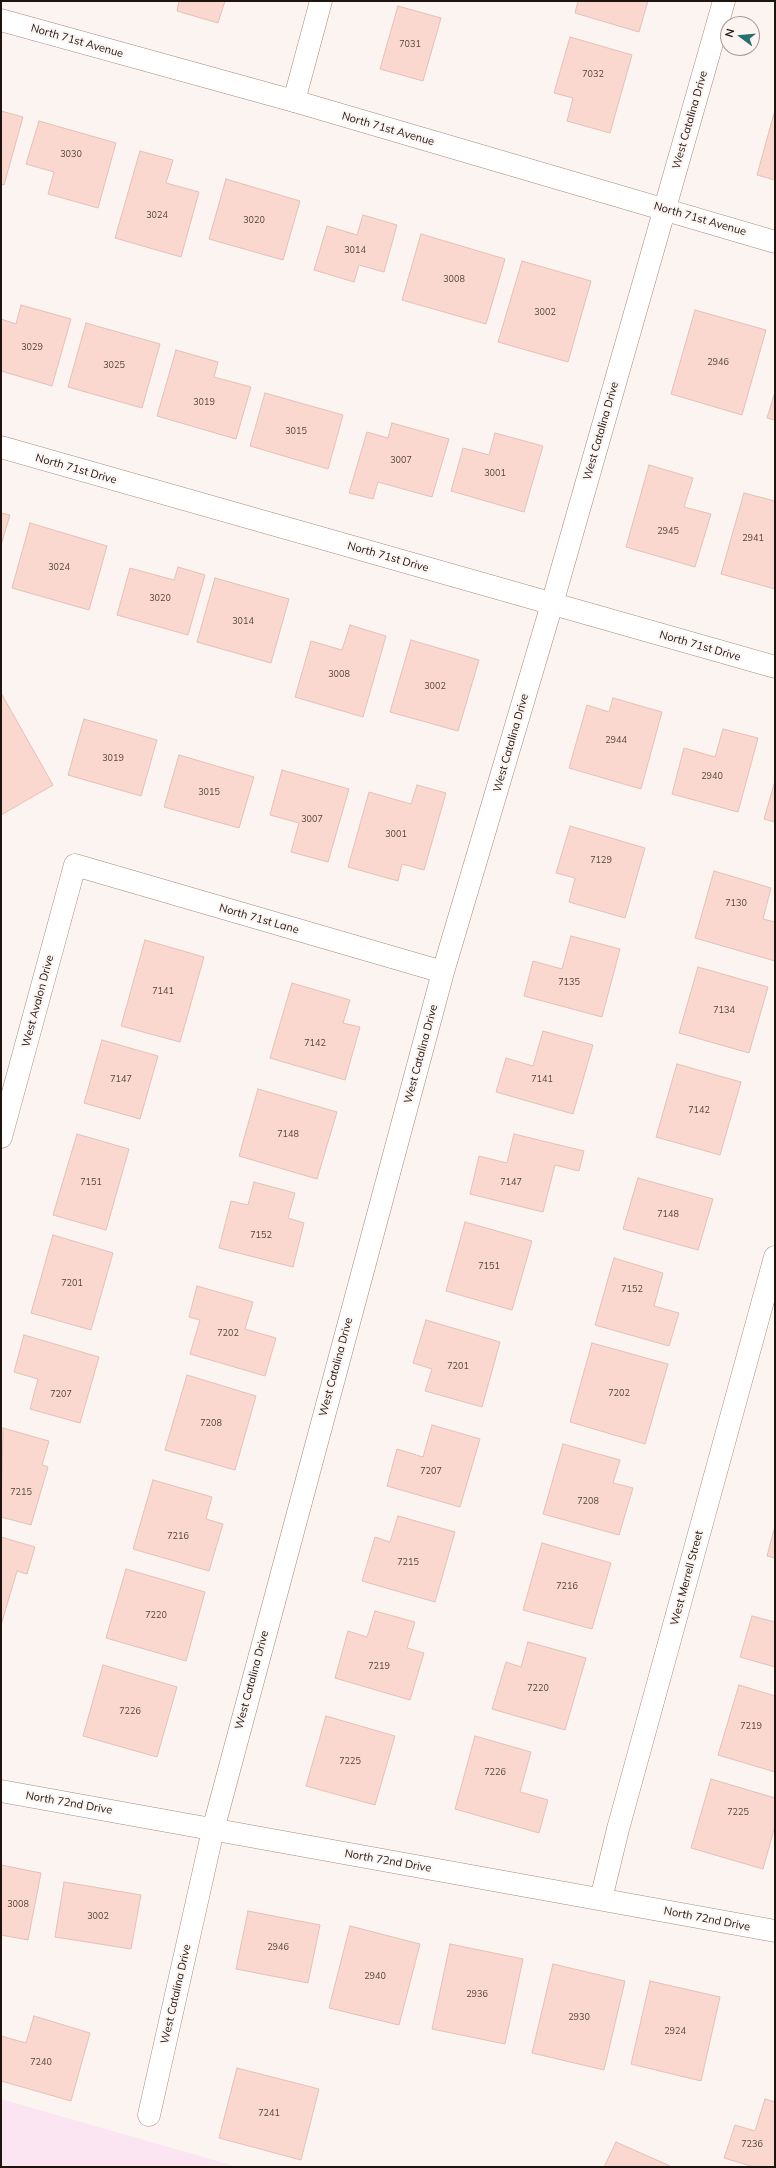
<!DOCTYPE html>
<style>
body{margin:0}
#map{position:relative;width:776px;height:2168px;overflow:hidden;background:#fcf4f1;font-family:Mulish,sans-serif}
canvas{display:block}
.frame{position:absolute;inset:0;border:2px solid #20140f;pointer-events:none}
.north{position:absolute;left:720px;top:16px;width:40px;height:40px;box-sizing:border-box;background:#fcf4f1;border:1px solid #a49a97;border-radius:50%;rotate:286deg;font-size:11px;font-weight:700;line-height:16px;text-align:center;color:#20140f}
.north::after{content:'';display:block;margin:auto;width:14px;height:18px;background:#26706f;clip-path:polygon(50% 0,100% 100%,50% 72%,0 100%)}
</style>
<div id="map">
<canvas width="776" height="2168"></canvas>
<div class="frame"></div>
<div class="north">N</div>
</div>
<script>
const ctx = document.querySelector('canvas').getContext('2d');
ctx.lineJoin = 'round';
function paint(path, color) { ctx.fillStyle = color; ctx.fill(path, 'evenodd'); }
const shape = rows => new Path2D(rows.map(r => 'M' + r).join(''));
function strokePath(path, color, width, dash) { ctx.strokeStyle = color; ctx.lineWidth = width; ctx.lineCap = dash ? 'butt' : 'round'; ctx.setLineDash(dash || []); ctx.stroke(path); }
function label(font, color, halo, rows, align = 'center') {
  ctx.font = font + ' Mulish,sans-serif'; ctx.lineWidth = 4; ctx.setLineDash([]); ctx.textBaseline = 'middle'; ctx.strokeStyle = halo; ctx.fillStyle = color; for (const [text, x, y, turn = 0] of rows) {
    ctx.save(); ctx.translate(x, y); ctx.rotate((+turn || 0) * Math.PI / 180); ctx.textAlign = isNaN(turn) ? turn : align; if (halo) ctx.strokeText(text, 0, 0); ctx.fillText(text, 0, 0); ctx.restore();
  }
}
paint(shape([
 [1,2099,238,2167,1,2167]
]), '#fbe5f2');
const building = shape([
 [179,1,225,1,218,23,177,11,179,1],
 [578,1,648,1,639,32,575,13,578,1],
 [398,6,441,18,423,81,380,69,398,6],
 [570,37,632,55,610,133,567,121,573,98,554,93,570,37],
 [775,110,775,180,757,175,775,110],
 [1,111,23,117,4,185,1,184,1,111],
 [39,121,116,143,98,208,48,194,54,172,26,164,39,121],
 [140,151,173,160,166,183,199,192,181,257,115,238,140,151],
 [226,179,300,201,283,260,209,239,226,179],
 [363,215,397,225,384,272,359,265,354,282,314,270,327,226,357,235,363,215],
 [421,234,505,259,486,324,402,300,421,234],
 [522,261,591,281,568,362,498,342,522,261],
 [21,305,71,319,52,386,1,371,1,319,16,324,21,305],
 [695,310,766,330,742,415,671,394,695,310],
 [86,323,160,344,142,408,68,387,86,323],
 [176,350,218,362,214,377,251,387,236,439,157,416,176,350],
 [775,392,775,420,767,418,775,392],
 [265,393,343,415,328,469,250,446,265,393],
 [392,423,449,439,432,497,378,482,373,499,349,493,367,432,388,438,392,423],
 [495,433,543,446,524,512,451,491,463,448,489,455,495,433],
 [649,465,693,478,684,507,711,514,695,567,626,547,649,465],
 [744,493,775,501,775,589,721,574,744,493],
 [1,513,10,515,1,545,1,513],
 [30,523,107,546,89,610,12,588,30,523],
 [178,567,205,575,188,635,117,615,130,568,174,580,178,567],
 [215,578,289,599,271,663,197,642,215,578],
 [350,625,386,636,363,717,295,697,311,641,342,650,350,625],
 [411,640,479,660,458,731,390,712,411,640],
 [1,693,53,785,1,815,1,693],
 [613,698,662,712,641,789,569,768,587,705,609,712,613,698],
 [84,719,157,740,141,796,68,775,84,719],
 [723,729,758,738,738,812,672,794,684,748,715,757,723,729],
 [179,755,254,777,239,828,164,807,179,755],
 [282,770,349,789,328,862,291,852,299,823,270,815,282,770],
 [775,781,775,822,764,819,775,781],
 [417,785,446,793,424,870,402,864,398,881,348,867,369,792,411,804,417,785],
 [570,826,645,848,625,918,569,902,575,878,556,873,570,826],
 [714,871,771,888,763,919,775,922,775,961,695,938,714,871],
 [571,936,620,949,602,1017,524,996,533,961,562,969,571,936],
 [145,940,204,957,180,1042,121,1026,145,940],
 [698,967,768,987,749,1053,679,1033,698,967],
 [292,983,350,1000,343,1023,360,1027,345,1080,270,1058,292,983],
 [543,1031,593,1045,573,1114,496,1092,506,1058,533,1066,543,1031],
 [102,1040,158,1056,140,1119,84,1103,102,1040],
 [677,1064,741,1082,720,1155,656,1137,677,1064],
 [258,1089,337,1112,317,1179,239,1156,258,1089],
 [77,1134,129,1149,106,1230,53,1215,77,1134],
 [514,1134,584,1151,579,1171,555,1165,543,1212,470,1194,479,1156,507,1163,514,1134],
 [638,1178,713,1199,698,1250,623,1229,638,1178],
 [254,1182,295,1193,288,1218,304,1223,293,1267,219,1248,231,1201,248,1205,254,1182],
 [465,1222,532,1241,512,1310,446,1291,465,1222],
 [53,1235,113,1253,91,1330,31,1313,53,1235],
 [614,1258,663,1273,654,1306,679,1313,669,1346,595,1325,614,1258],
 [197,1286,253,1302,245,1329,276,1338,265,1376,190,1354,200,1320,189,1317,197,1286],
 [426,1320,500,1342,482,1407,425,1391,432,1369,413,1363,426,1320],
 [24,1335,99,1357,80,1423,30,1409,38,1379,14,1372,24,1335],
 [592,1343,668,1364,645,1444,570,1422,592,1343],
 [187,1375,256,1396,235,1470,165,1450,187,1375],
 [432,1425,480,1439,460,1507,387,1486,397,1449,423,1457,432,1425],
 [3,1428,49,1441,42,1465,48,1467,31,1525,1,1517,3,1428],
 [563,1444,620,1460,613,1483,633,1488,619,1535,543,1514,563,1444],
 [153,1480,212,1497,206,1519,223,1524,209,1571,133,1549,153,1480],
 [398,1516,455,1532,435,1602,362,1581,375,1537,390,1542,398,1516],
 [775,1526,775,1558,767,1556,775,1526],
 [1,1537,35,1547,27,1574,17,1571,1,1625,1,1537],
 [542,1543,611,1563,592,1629,523,1610,542,1543],
 [126,1569,205,1592,186,1661,106,1638,126,1569],
 [375,1611,415,1622,407,1648,424,1653,410,1700,335,1678,348,1631,367,1637,375,1611],
 [752,1616,775,1622,775,1667,740,1657,752,1616],
 [528,1642,586,1658,565,1730,492,1709,506,1662,521,1667,528,1642],
 [103,1665,177,1687,157,1757,83,1736,103,1665],
 [739,1685,775,1696,775,1772,718,1755,739,1685],
 [326,1716,395,1736,375,1805,306,1786,326,1716],
 [475,1736,531,1752,520,1792,548,1800,539,1833,455,1809,475,1736],
 [711,1779,775,1798,775,1826,763,1869,691,1848,711,1779],
 [1,1865,41,1873,28,1940,1,1935,1,1865],
 [64,1882,141,1895,131,1949,55,1937,64,1882],
 [248,1911,320,1925,308,1983,236,1969,248,1911],
 [350,1926,420,1944,399,2025,329,2008,350,1926],
 [450,1944,523,1959,505,2044,432,2029,450,1944],
 [553,1964,625,1981,604,2070,532,2053,553,1964],
 [650,1981,720,1997,701,2081,631,2064,650,1981],
 [34,2016,90,2033,71,2101,1,2081,1,2036,26,2043,34,2016],
 [237,2068,319,2089,301,2160,219,2138,237,2068],
 [765,2099,775,2102,775,2167,754,2167,724,2158,735,2125,755,2131,765,2099],
 [616,2142,670,2166,670,2167,604,2167,616,2142]
]);
paint(building, '#fad8cf');
strokePath(building, '#e5c0b6', 1);
const street = shape([
 [294,101,321,1],
 [1,447,775,667],
 [1,1137,75,865,443,972],
 [1,1791,775,1931],
 [601,1899,618,1829,775,1257],
 [149,2115,213,1830,443,972,552,604,724,1]
]);
const secondary = shape([
 [1,20,294,101,775,242]
]);
strokePath(street, '#aa897c', 23);
strokePath(secondary, '#aa897c', 23);
strokePath(street, '#fff', 22);
strokePath(secondary, '#fff', 22);
label('9px', '#56453f', null, [
 ["7031",410,44],
 ["7032",593,74],
 ["3030",71,154],
 ["3024",157,215],
 ["3020",254,220],
 ["3014",355,250],
 ["3008",454,279],
 ["3002",545,312],
 ["3029",32,347],
 ["2946",718,362],
 ["3025",114,365],
 ["3019",204,402],
 ["3015",296,431],
 ["3007",401,460],
 ["3001",495,473],
 ["2945",668,531],
 ["2941",753,538],
 ["3024",59,567],
 ["3020",160,598],
 ["3014",243,621],
 ["3008",339,674],
 ["3002",435,686],
 ["2944",616,740],
 ["3019",113,758],
 ["2940",712,776],
 ["3015",209,792],
 ["3007",312,819],
 ["3001",396,834],
 ["7129",601,860],
 ["7130",736,903],
 ["7135",569,982],
 ["7141",163,991],
 ["7134",724,1010],
 ["7142",315,1043],
 ["7147",121,1079],
 ["7141",542,1079],
 ["7142",699,1110],
 ["7148",288,1134],
 ["7151",91,1182],
 ["7147",511,1182],
 ["7148",668,1214],
 ["7152",261,1235],
 ["7151",489,1266],
 ["7201",72,1283],
 ["7152",632,1289],
 ["7202",228,1333],
 ["7201",458,1366],
 ["7202",619,1393],
 ["7207",61,1394],
 ["7208",211,1423],
 ["7207",431,1471],
 ["7215",21,1492],
 ["7208",588,1501],
 ["7216",178,1536],
 ["7215",408,1562],
 ["7216",567,1586],
 ["7220",156,1615],
 ["7219",379,1666],
 ["7220",538,1688],
 ["7226",130,1711],
 ["7219",751,1726],
 ["7225",350,1761],
 ["7226",495,1772],
 ["7225",738,1812],
 ["3008",18,1904],
 ["3002",98,1916],
 ["2946",278,1947],
 ["2940",375,1976],
 ["2936",477,1994],
 ["2930",579,2017],
 ["2924",675,2031],
 ["7240",41,2062],
 ["7241",269,2113],
 ["7236",752,2144]
]);
label('11px', '#20140f', '#fcf4f1', [
 ["North 71st Avenue",77,41,16],
 ["West Catalina Drive",690,120,-74],
 ["North 71st Avenue",388,129,16],
 ["North 71st Avenue",700,219,16],
 ["West Catalina Drive",601,431,-74],
 ["North 71st Drive",76,469,16],
 ["North 71st Drive",388,557,16],
 ["North 71st Drive",700,646,16],
 ["West Catalina Drive",511,743,-74],
 ["North 71st Lane",259,919,16],
 ["West Avalon Drive",38,1001,-75],
 ["West Catalina Drive",421,1054,-75],
 ["West Catalina Drive",336,1367,-75],
 ["West Merrell Street",687,1578,-75],
 ["West Catalina Drive",252,1680,-75],
 ["North 72nd Drive",69,1803,10],
 ["North 72nd Drive",388,1861,10],
 ["North 72nd Drive",707,1919,11],
 ["West Catalina Drive",176,1994,-77]
]);
</script>
